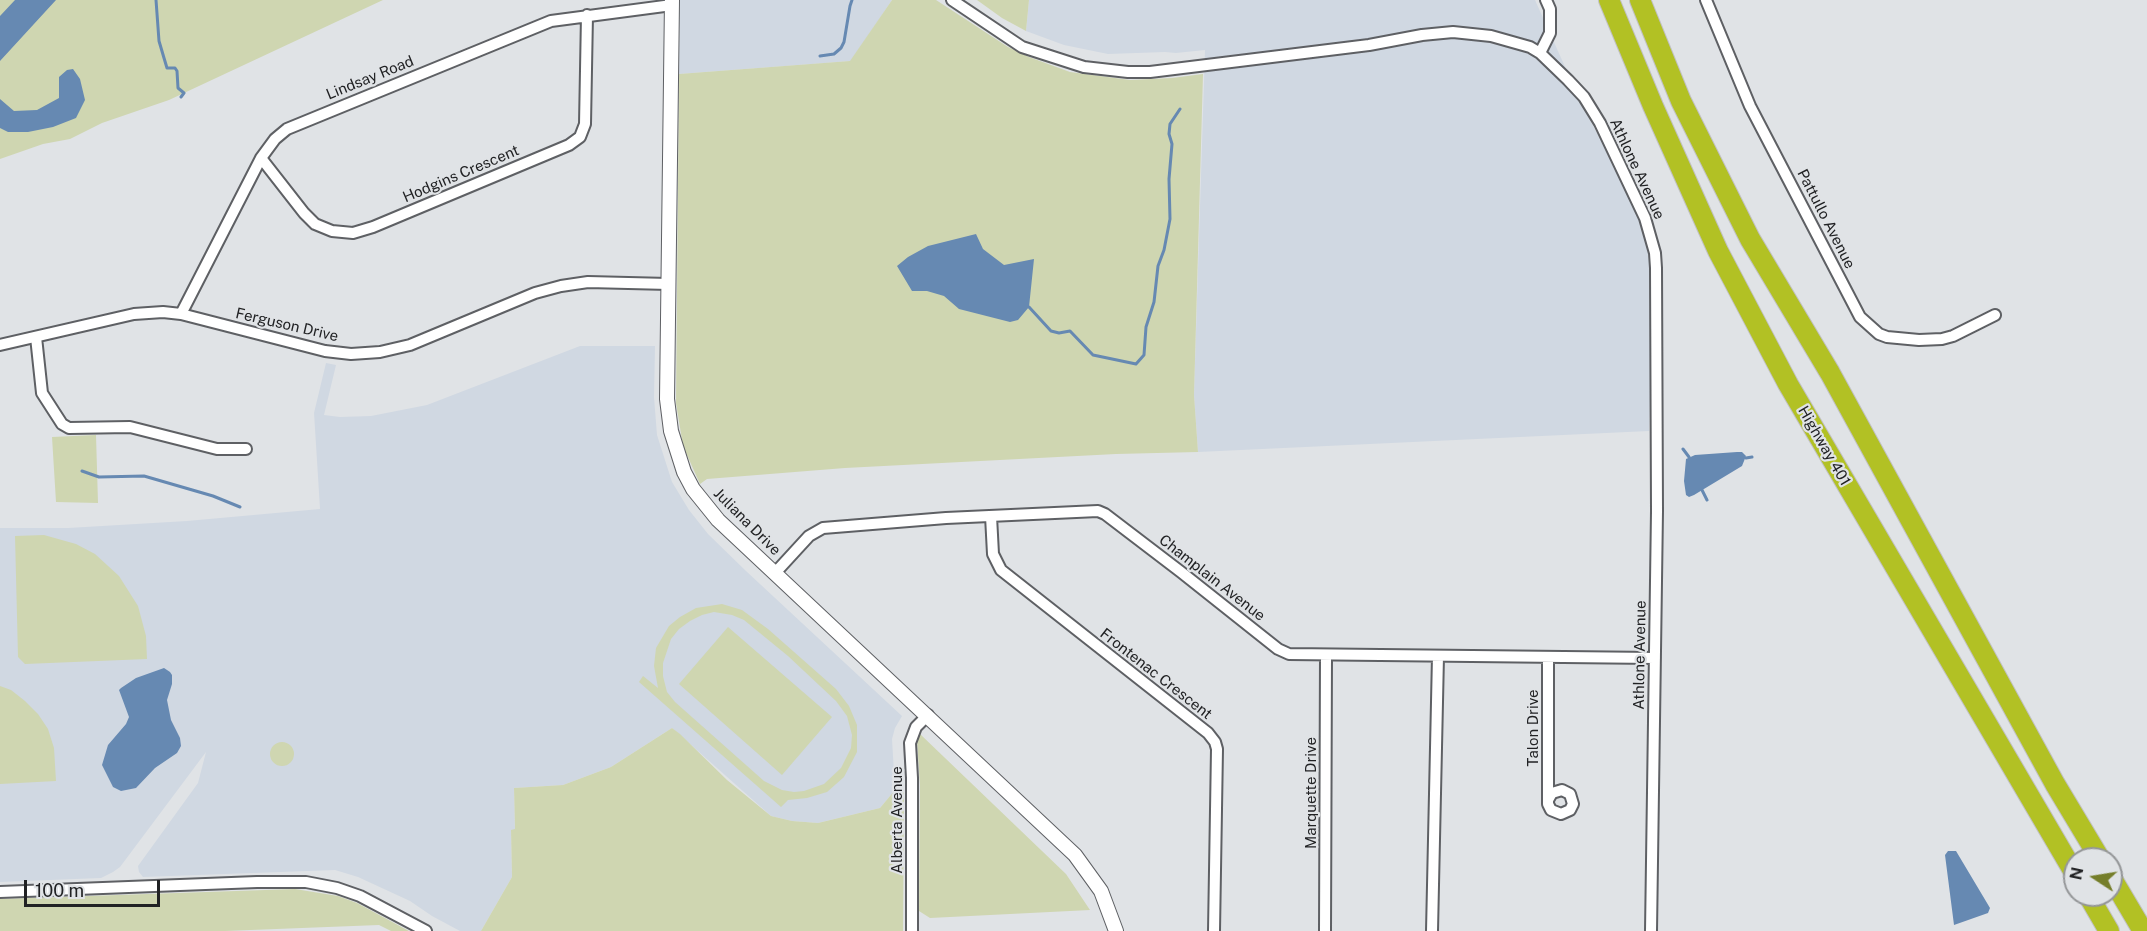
<!DOCTYPE html>
<style>
body{margin:0}
#map{position:relative;width:2147px;height:931px;overflow:hidden;background:#e0e3e6;font-family:"Public Sans",sans-serif}
canvas{display:block}
.north{position:absolute;left:2063px;top:847px;width:60px;height:60px;box-sizing:border-box;background:#e0e3e6;border:2px solid #949698;border-radius:50%;rotate:282deg;font-size:16px;font-weight:700;line-height:24px;text-align:center;color:#212224}
.north::after{content:'';display:block;margin:auto;width:21px;height:27px;background:#757e2a;clip-path:polygon(50% 0,100% 100%,50% 72%,0 100%)}
.scale{position:absolute;left:24px;top:880px;width:136px;height:27px;box-sizing:border-box;border:3px solid #212224;border-top:0;padding-left:8px;font-size:18px;line-height:21px;white-space:nowrap;color:#212224;-webkit-text-stroke:4px #e0e3e6;paint-order:stroke}
</style>
<div id="map">
<canvas width="2147" height="931"></canvas>
<div class="north">N</div>
<div class="scale">100 m</div>
</div>
<script>
const ctx = document.querySelector('canvas').getContext('2d');
ctx.lineJoin = 'round';
function paint(path, color) { ctx.fillStyle = color; ctx.fill(path, 'evenodd'); }
const shape = rows => new Path2D(rows.map(r => 'M' + r).join(''));
function strokePath(path, color, width, dash) { ctx.strokeStyle = color; ctx.lineWidth = width; ctx.lineCap = dash ? 'butt' : 'round'; ctx.setLineDash(dash || []); ctx.stroke(path); }
function label(font, color, halo, rows, align = 'center') {
  ctx.font = font + ' "Public Sans",sans-serif'; ctx.lineWidth = 4.5; ctx.setLineDash([]); ctx.textBaseline = 'middle'; ctx.strokeStyle = halo; ctx.fillStyle = color; for (const [text, x, y, turn = 0] of rows) {
    ctx.save(); ctx.translate(x, y); ctx.rotate((+turn || 0) * Math.PI / 180); ctx.textAlign = isNaN(turn) ? turn : align; if (halo) ctx.strokeText(text, 0, 0); ctx.fillText(text, 0, 0); ctx.restore();
  }
}
paint(shape([
 [680,0,892,0,851,61,679,74],
 [1029,0,1535,0,1584,109,1612,161,1640,222,1647,244,1650,263,1651,373,1649,431,1198,452,1194,395,1205,50,1176,53,1165,52,1108,54,1064,45,1026,31],
 [580,346,655,346,654,397,657,435,672,482,689,510,708,534,746,571,902,716,895,728,892,739,895,790,880,808,818,823,792,821,771,816,672,728,611,767,563,785,514,788,515,830,511,830,512,877,481,931,460,931,432,916,410,901,358,877,335,870,143,877,139,872,138,866,198,783,206,752,120,867,113,872,101,878,0,882,0,528,68,528,187,521,320,509,314,413,326,363,336,365,324,415,340,417,371,416,427,405]
]), '#d0d8e2');
paint(shape([
 [0,0,383,0,169,100,102,123,70,139,43,144,0,159],
 [892,0,936,0,1008,47,1029,57,1070,72,1130,80,1172,78,1203,74,1194,395,1198,452,1116,454,845,468,707,479,700,484,683,446,676,403,679,74,850,61],
 [977,0,1029,0,1026,31,1002,18],
 [96,435,98,503,56,502,52,437],
 [44,535,76,544,95,554,119,576,138,606,146,636,147,659,25,664,18,657,15,536],
 [722,604,742,610,768,629,836,689,849,706,857,725,857,752,844,777,827,792,807,798,788,800,781,807,639,682,643,676,658,688,654,666,656,648,669,626,680,617,696,608],
 [714,612,732,615,744,620,788,656,836,701,847,716,852,735,851,748,841,768,824,784,804,791,794,792,782,790,764,781,675,702,667,692,663,676,663,663,671,639,679,629,690,621,702,615],
 [728,627,832,717,782,775,679,684],
 [0,686,11,690,25,701,38,714,48,729,54,748,56,781,0,784],
 [672,728,680,734,727,780,771,816,792,821,818,823,880,808,895,790,904,790,903,931,481,931,512,877,511,830,515,829,514,788,563,785,611,767],
 [920,734,1066,874,1090,910,930,918,919,911,920,785,917,740],
 '270 754a12 12 0 1 1 24 0a12 12 0 1 1-24 0Z',
 [295,889,338,896,357,903,409,931,391,931,379,925,225,931,0,931,0,899]
]), '#cfd6b1');
paint(shape([
 [15,0,56,0,0,61,0,16],
 [73,69,80,79,85,100,76,118,53,127,28,132,8,132,0,128,0,99,14,111,37,110,59,98,59,77,67,70],
 [976,234,983,249,1004,265,1034,259,1029,307,1018,320,1010,322,959,309,944,296,927,291,912,291,897,266,908,257,928,246],
 [1737,452,1742,452,1746,456,1742,466,1694,495,1689,497,1686,495,1684,481,1686,459,1695,455],
 [164,668,170,672,172,675,172,684,167,700,171,720,180,738,181,746,177,753,155,768,136,788,121,791,113,787,102,765,108,745,126,724,129,717,119,690,121,688,136,678],
 [1948,851,1956,851,1990,908,1988,913,1954,925,1945,855]
]), '#6689b2');
strokePath(shape([
 [156,0,159,41,164,58,167,68,175,68,177,71,178,88,184,93,181,97],
 [820,56,834,54,841,48,844,42,850,6,852,0],
 [1029,307,1051,331,1059,333,1070,331,1093,355,1136,364,1144,355,1146,327,1154,302,1158,266,1164,250,1170,219,1169,179,1172,144,1169,134,1170,124,1180,109],
 [1683,449,1689,457],
 [1746,458,1752,457],
 [82,471,99,477,144,476,213,496,240,507],
 [1702,490,1707,500]
]), '#6689b2', 3);
const minor = shape([
 [952,0,1022,47,1084,67,1128,72,1150,72,1369,45,1422,35,1453,32,1491,36,1530,47,1540,53,1568,80,1584,97,1600,123,1645,218,1655,253,1656,268,1657,511,1651,931],
 [1706,0,1750,106,1860,317,1879,334,1887,337,1919,340,1942,339,1953,336,1995,315],
 [1540,53,1550,33,1550,9,1546,0],
 [261,158,304,213,315,224,332,231,353,233,373,227,569,145,580,137,585,124,587,15],
 [181,314,261,158,275,139,287,129,551,21,672,5],
 [36,337,42,393,62,424,69,428,130,427,217,449,246,449],
 [0,345,134,314,163,312,181,314,325,351,351,354,380,352,410,345,535,293,561,286,588,282,669,284],
 [991,516,993,554,1001,570,1208,733,1215,742,1217,749,1214,931],
 [775,573,809,536,823,528,946,518,1098,511,1105,514,1181,572,1278,649,1289,654,1655,658],
 [1548,800,1552,793,1562,790,1570,794,1573,804,1570,810,1561,814,1551,810,1548,804,1548,657],
 [0,892,257,882,306,882,337,888,360,896,426,931],
 [912,931,912,778,910,743,916,727,928,715],
 [1325,931,1326,655],
 [1432,931,1438,656]
]);
const tertiary = shape([
 [672,0,667,399,671,431,684,472,693,489,718,520,1075,855,1101,891,1116,931]
]);
const motorway = shape([
 [1609,0,1653,106,1718,251,1788,384,2075,874],
 [1640,0,1681,101,1750,239,1830,373,2055,784,2100,859],
 [2111,877,2143,931],
 [2088,895,2109,931]
]);
strokePath(minor, '#5e6064', 14);
strokePath(tertiary, '#5e6064', 16);
strokePath(motorway, '#c1c1c2', 22);
strokePath(minor, '#fff', 10);
strokePath(tertiary, '#fff', 14);
strokePath(motorway, '#b2c124', 20);
label('15px', '#212224', '#e0e3e6', [
 ["Lindsay Road",370,78,-22],
 ["Athlone Avenue",1637,169,65],
 ["Hodgins Crescent",461,174,-23],
 ["Pattullo Avenue",1826,219,63],
 ["Ferguson Drive",287,325,13],
 ["Highway 401",1824,446,60],
 ["Juliana Drive",747,522,45],
 ["Champlain Avenue",1212,578,38],
 ["Athlone Avenue",1640,655,-89],
 ["Frontenac Crescent",1156,674,38],
 ["Talon Drive",1533,728,-90],
 ["Marquette Drive",1311,793,-90],
 ["Alberta Avenue",897,820,-90]
]);
</script>
